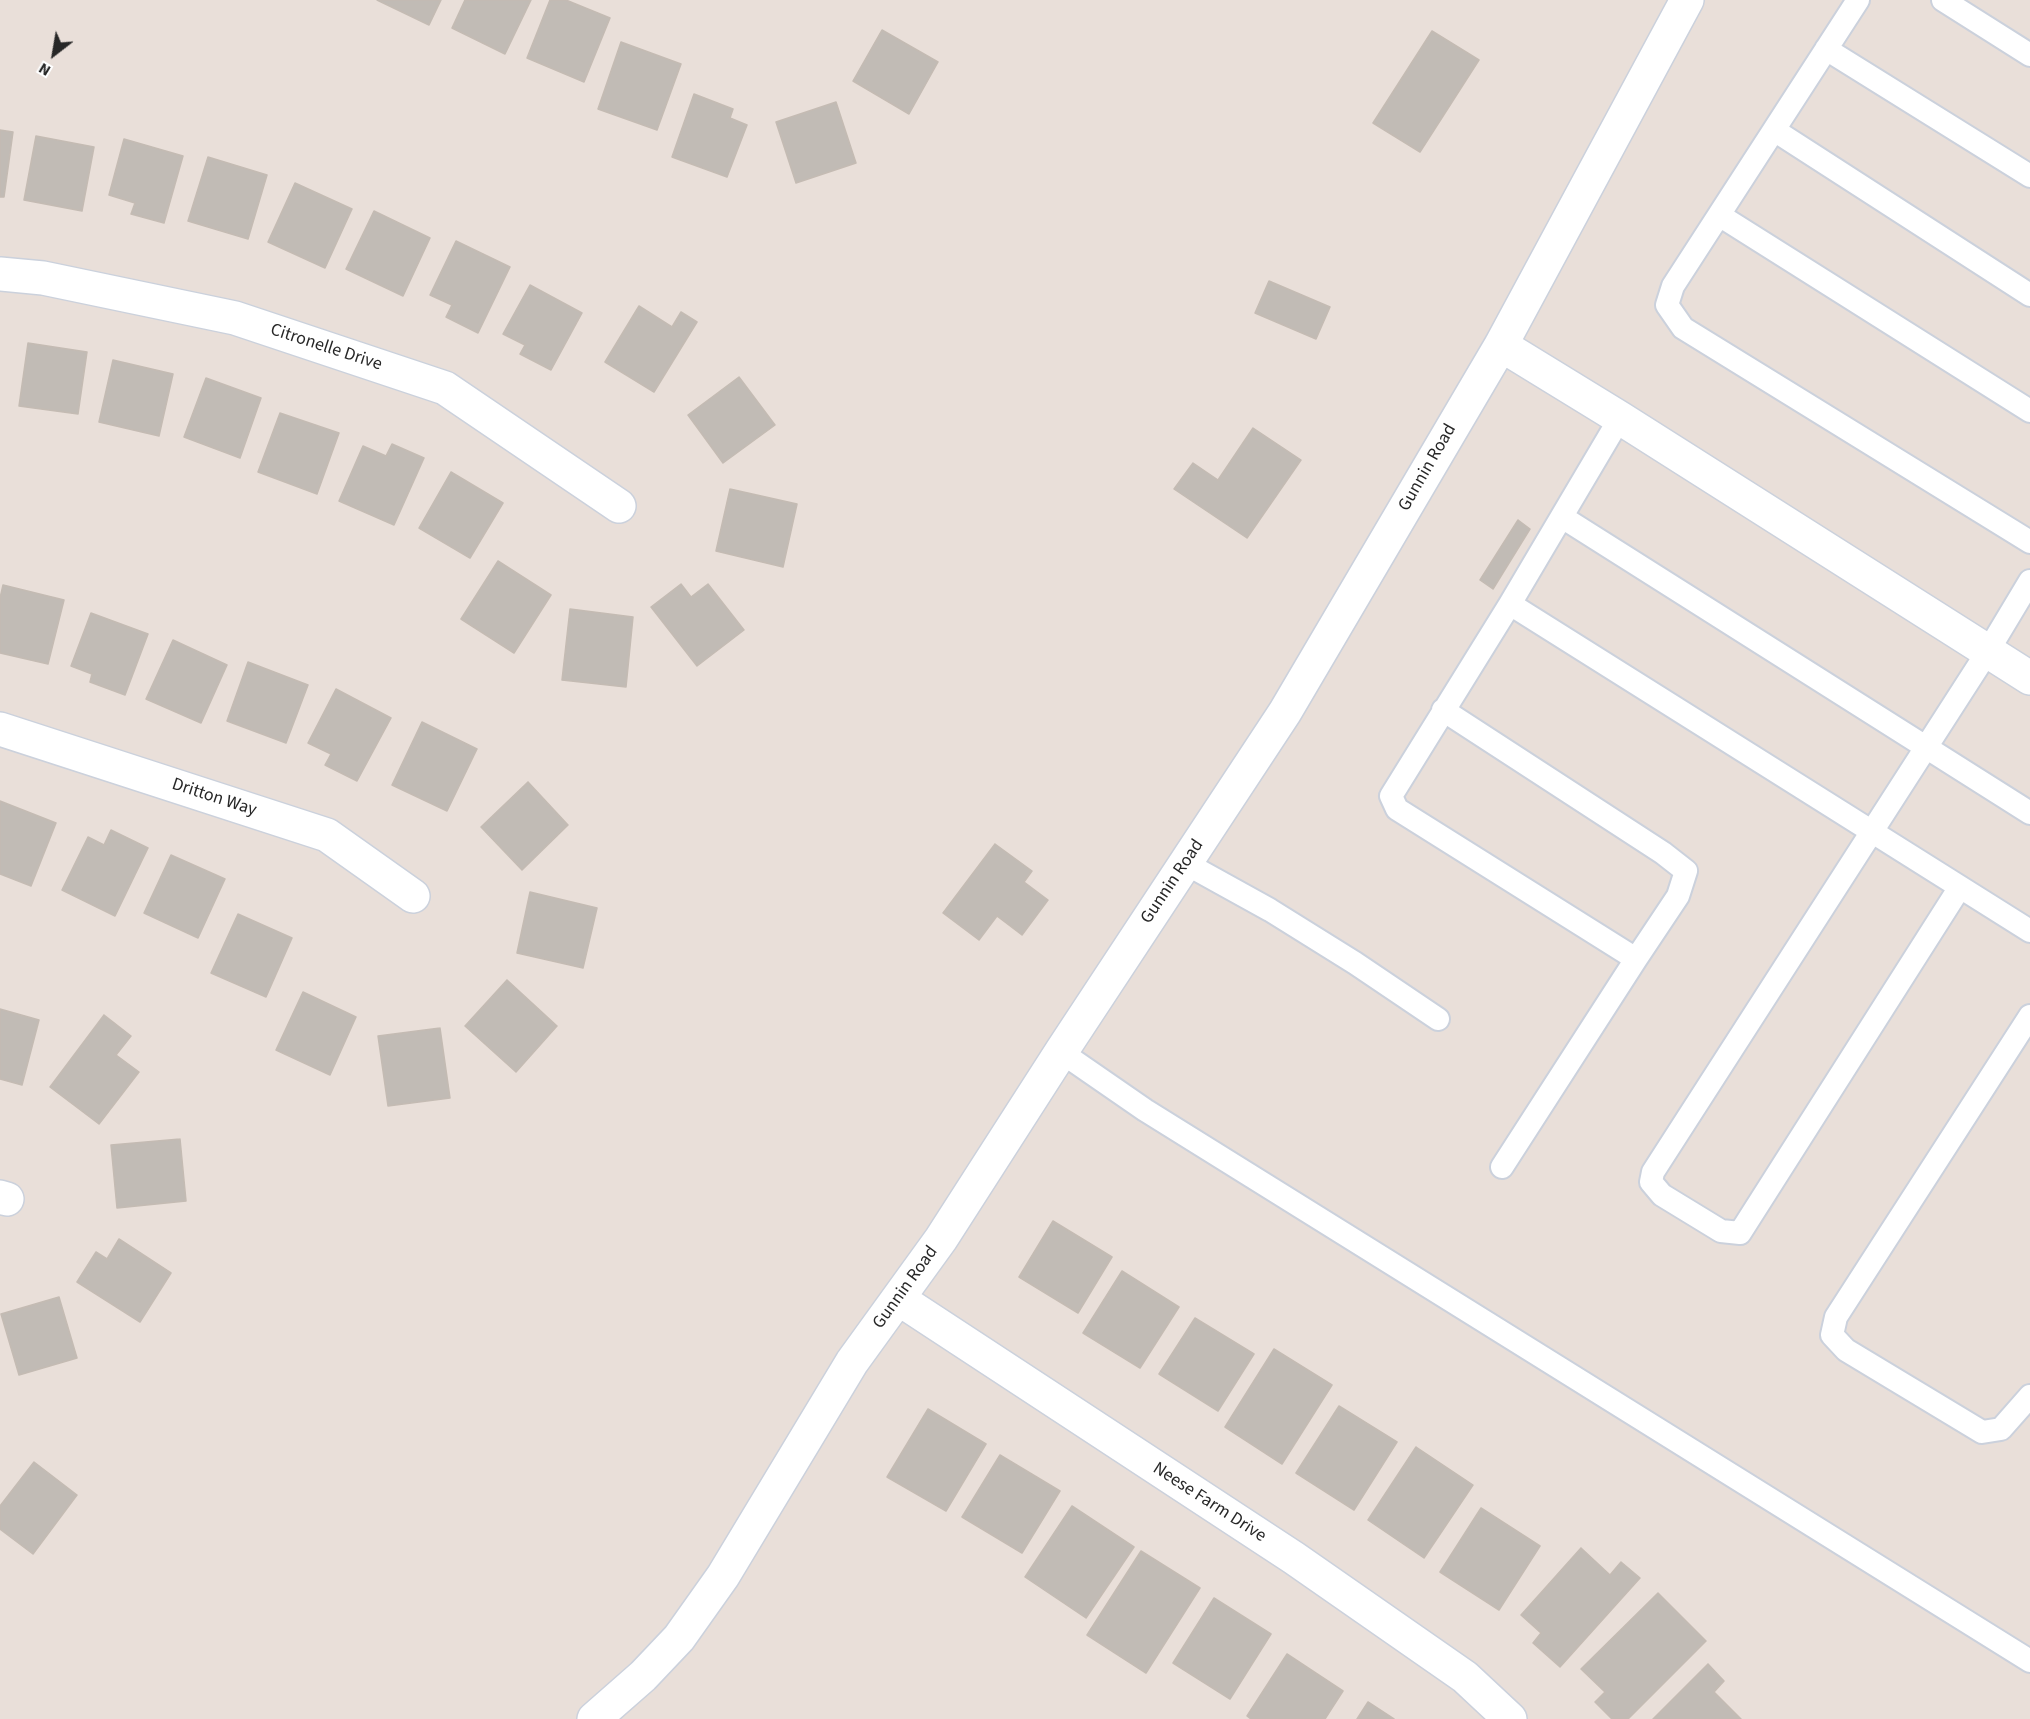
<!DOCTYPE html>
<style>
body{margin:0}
#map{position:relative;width:2030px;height:1719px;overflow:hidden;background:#e9dfd9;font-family:"Source Sans 3",sans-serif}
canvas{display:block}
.north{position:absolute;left:24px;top:24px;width:60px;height:60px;-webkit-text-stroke:4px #fff;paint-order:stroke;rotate:211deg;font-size:16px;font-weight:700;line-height:24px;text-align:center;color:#272727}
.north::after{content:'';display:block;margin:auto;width:21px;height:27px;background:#272727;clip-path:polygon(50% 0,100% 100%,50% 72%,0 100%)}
</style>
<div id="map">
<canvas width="2030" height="1719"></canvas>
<div class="north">N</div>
</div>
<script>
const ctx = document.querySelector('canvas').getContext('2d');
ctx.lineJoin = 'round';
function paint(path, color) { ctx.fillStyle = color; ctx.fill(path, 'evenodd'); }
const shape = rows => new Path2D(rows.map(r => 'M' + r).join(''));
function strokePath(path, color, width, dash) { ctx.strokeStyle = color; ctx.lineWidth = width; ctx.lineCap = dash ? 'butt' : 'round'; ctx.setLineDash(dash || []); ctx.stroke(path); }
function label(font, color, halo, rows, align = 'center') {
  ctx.font = font + ' "Source Sans 3",sans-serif'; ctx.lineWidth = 4.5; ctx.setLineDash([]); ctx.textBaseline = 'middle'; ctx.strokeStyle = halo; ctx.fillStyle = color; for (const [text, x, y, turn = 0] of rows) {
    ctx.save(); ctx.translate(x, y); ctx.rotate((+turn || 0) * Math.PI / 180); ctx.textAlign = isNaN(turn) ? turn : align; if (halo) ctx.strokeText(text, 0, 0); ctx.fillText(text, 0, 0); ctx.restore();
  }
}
const building = shape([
 [377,0,441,0,429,25,377,0],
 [465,0,531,0,505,54,452,28,465,0],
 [550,0,566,0,610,18,584,82,527,58,550,0],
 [882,30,938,62,909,114,853,81,882,30],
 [1432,31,1479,60,1420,152,1373,123,1432,31],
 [621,42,681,64,657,130,598,109,621,42],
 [694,94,733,109,730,118,747,125,727,177,672,157,694,94],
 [836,102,856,163,796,183,776,122,836,102],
 [0,130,13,132,4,197,0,197,0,130],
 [36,136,94,147,82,211,24,200,36,136],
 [124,139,183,156,164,223,131,214,135,203,109,195,124,139],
 [208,157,267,175,248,239,188,221,208,157],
 [295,183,352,209,325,268,268,242,295,183],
 [374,211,430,238,403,296,346,269,374,211],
 [456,241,510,267,478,333,446,317,452,305,430,295,456,241],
 [1269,281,1330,307,1316,339,1255,313,1269,281],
 [530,285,582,313,551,370,520,354,525,345,503,334,530,285],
 [639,306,672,327,681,312,697,322,654,392,605,362,639,306],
 [28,343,87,352,78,414,19,406,28,343],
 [113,360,173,374,159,436,99,422,113,360],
 [739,377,775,425,723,463,688,415,739,377],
 [206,378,261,398,240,458,184,437,206,378],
 [280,413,339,433,317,494,258,472,280,413],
 [1253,428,1301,460,1247,538,1174,489,1193,463,1218,480,1253,428],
 [392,444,424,458,394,525,339,501,363,446,386,456,392,444],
 [451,472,503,503,470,558,419,528,451,472],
 [730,489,797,504,783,567,716,551,730,489],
 [1518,520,1530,529,1493,589,1480,580,1518,520],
 [498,561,551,595,514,653,461,619,498,561],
 [681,584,691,597,708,584,744,630,697,666,651,607,681,584],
 [3,585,64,600,48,664,0,653,0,598,3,585],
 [570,609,633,617,626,687,562,680,570,609],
 [91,613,148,634,125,695,90,682,92,674,71,666,91,613],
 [173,640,227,665,201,723,146,699,173,640],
 [248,662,308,685,286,743,227,721,248,662],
 [336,689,391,718,357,781,325,765,331,754,308,743,336,689],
 [422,722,477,749,447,811,392,785,422,722],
 [528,782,568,825,522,870,481,827,528,782],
 [0,801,56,823,31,886,0,874,0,801],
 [111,830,148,848,115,916,62,890,88,837,104,845,111,830],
 [995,844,1032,871,1024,882,1048,900,1022,935,997,916,979,940,943,913,995,844],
 [171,855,225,879,198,938,144,913,171,855],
 [530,892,597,908,583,968,517,953,530,892],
 [238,914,292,938,266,997,211,973,238,914],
 [507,980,557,1026,516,1072,465,1026,507,980],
 [303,992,356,1017,330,1075,276,1050,303,992],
 [0,1009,39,1020,22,1085,0,1079,0,1009],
 [104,1015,131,1036,116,1055,139,1072,99,1124,50,1087,104,1015],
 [440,1028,450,1098,388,1106,378,1036,440,1028],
 [180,1139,186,1201,117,1208,111,1145,180,1139],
 [1053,1221,1112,1257,1078,1313,1019,1277,1053,1221],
 [119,1239,171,1273,140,1322,77,1282,96,1252,107,1259,119,1239],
 [1122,1271,1179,1307,1140,1368,1083,1333,1122,1271],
 [59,1297,77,1358,19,1375,1,1314,59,1297],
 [1195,1318,1254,1354,1218,1411,1159,1374,1195,1318],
 [1274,1349,1332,1385,1282,1464,1225,1427,1274,1349],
 [1339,1406,1397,1442,1354,1510,1296,1473,1339,1406],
 [928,1409,986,1444,946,1511,887,1477,928,1409],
 [1416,1447,1473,1485,1424,1558,1368,1520,1416,1447],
 [1000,1455,1060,1491,1022,1553,962,1517,1000,1455],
 [34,1462,77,1495,33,1554,0,1529,0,1506,34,1462],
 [1072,1506,1134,1547,1086,1618,1025,1577,1072,1506],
 [1481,1508,1540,1546,1499,1610,1440,1572,1481,1508],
 [1581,1548,1610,1575,1621,1562,1640,1578,1560,1667,1533,1643,1541,1633,1521,1615,1581,1548],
 [1141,1551,1200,1588,1146,1673,1087,1635,1141,1551],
 [1658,1593,1706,1641,1628,1719,1612,1719,1595,1702,1605,1692,1581,1669,1658,1593],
 [1214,1598,1271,1634,1230,1699,1173,1663,1214,1598],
 [1287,1654,1343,1691,1325,1719,1251,1719,1247,1716,1287,1654],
 [1708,1664,1724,1681,1714,1692,1741,1719,1653,1719,1708,1664],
 [1368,1702,1394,1719,1357,1719,1368,1702]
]);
paint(building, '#c1bbb5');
strokePath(building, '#c4bbb3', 1.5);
const service = shape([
 [1858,0,1673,286,1667,305,1683,328,2030,542],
 [1943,0,2030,55],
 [1826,49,2030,176],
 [1774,130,2030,295],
 [1719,215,2030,411],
 [1620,418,1510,604,1391,796,1397,809,1636,959],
 [1562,517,2030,813],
 [1510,604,2030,931],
 [1443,710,1663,853,1686,871,1678,896,1636,959,1502,1167],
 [1185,863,1270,910,1355,963,1438,1019],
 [1960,887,1740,1233,1721,1231,1662,1195,1651,1182,1653,1172,1988,651,2030,581],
 [2030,1016,1836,1317,1832,1335,1846,1350,1982,1432,2001,1429,2030,1396],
 [1061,1052,1145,1110,2030,1661]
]);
const minor = shape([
 [0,274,43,278,235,318,445,388,619,506],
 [1501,345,1620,418,2030,678],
 [0,729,327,835,413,896],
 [0,1197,7,1199],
 [899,1299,1294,1558,1465,1677,1510,1719],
 [594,1719,643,1676,679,1638,723,1576,852,1362,941,1239,1061,1052,1285,712,1501,345,1687,0]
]);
strokePath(service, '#cbd1dc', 26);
strokePath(minor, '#cbd1dc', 36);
strokePath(service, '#fff', 22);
strokePath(minor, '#fff', 33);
label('18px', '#272727', '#fff', [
 ["Citronelle Drive",326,348,18],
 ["Gunnin Road",1428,468,-60],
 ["Dritton Way",214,798,18],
 ["Gunnin Road",1173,882,-56],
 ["Gunnin Road",906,1288,-54],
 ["Neese Farm Drive",1209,1503,33]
]);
</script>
